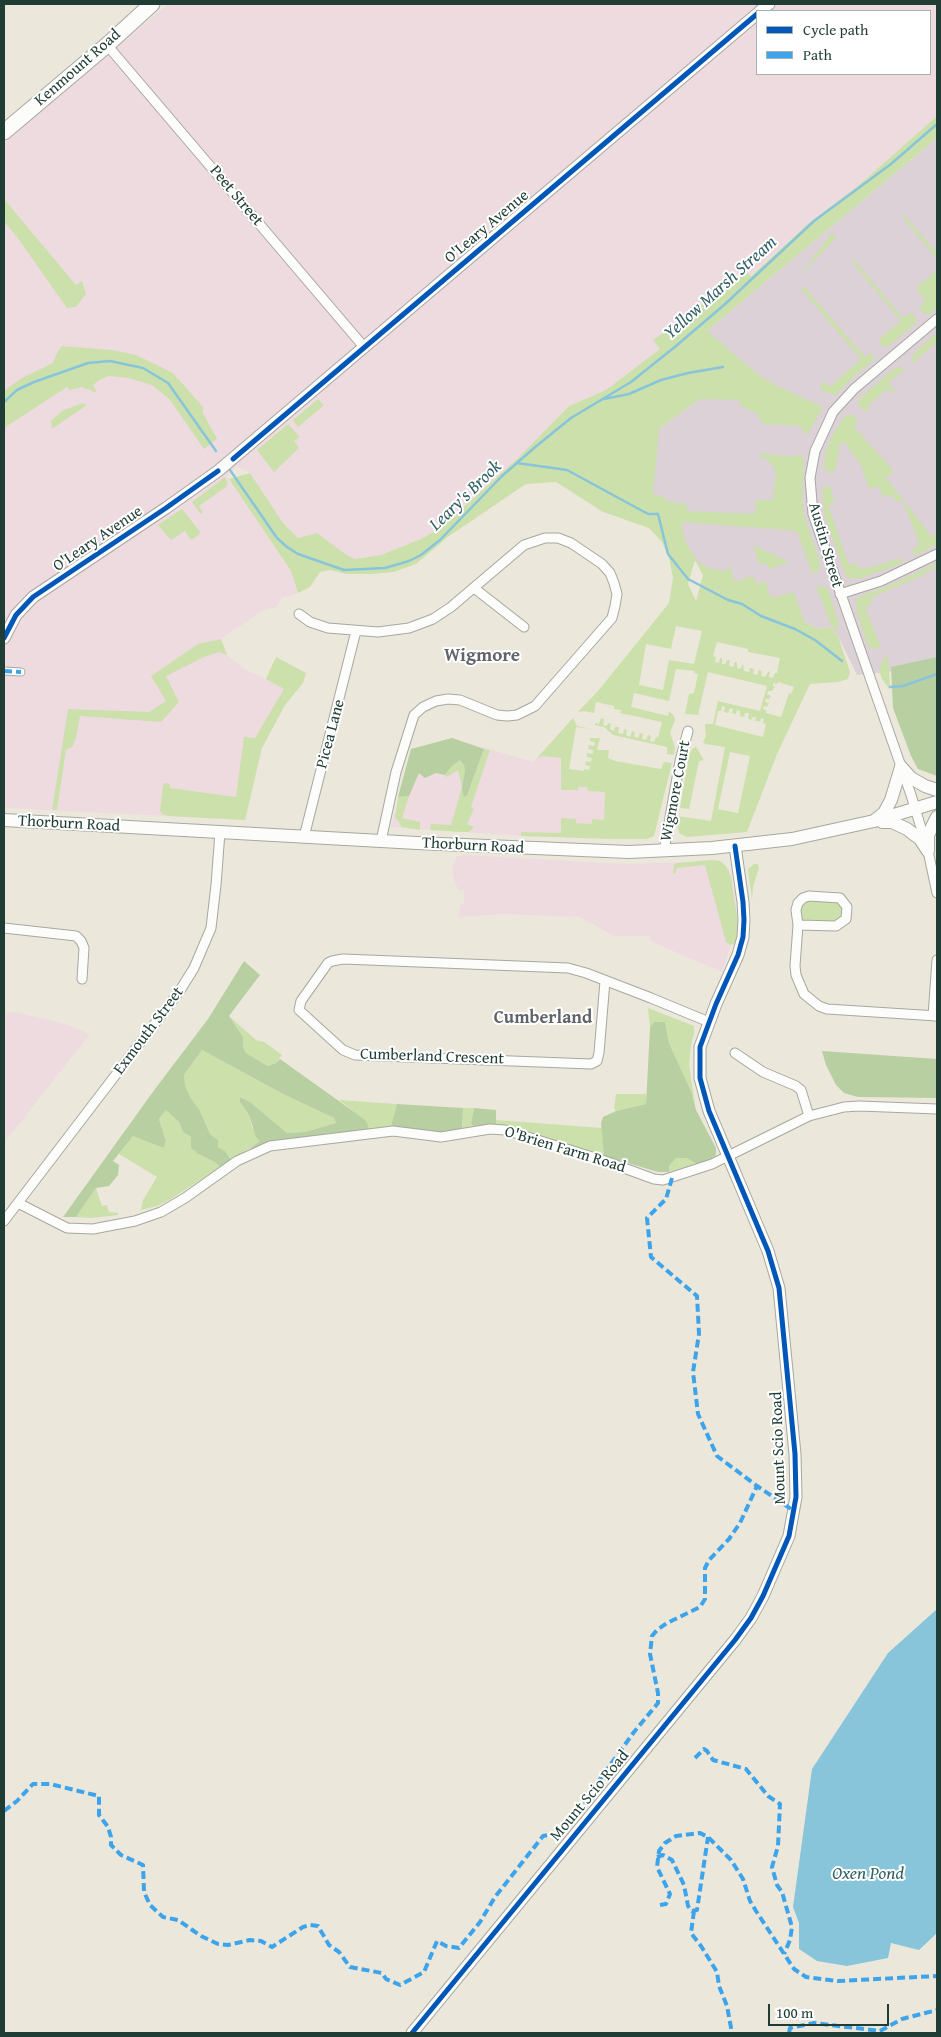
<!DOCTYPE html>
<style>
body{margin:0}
#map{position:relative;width:941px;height:2037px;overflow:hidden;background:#ebe8db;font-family:"Gentium Book Plus",serif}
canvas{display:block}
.frame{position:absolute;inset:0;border:5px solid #1f3d34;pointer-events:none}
.legend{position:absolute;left:756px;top:10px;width:175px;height:65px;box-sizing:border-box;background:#fff;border:1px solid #a5b1ae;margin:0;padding:6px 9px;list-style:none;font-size:15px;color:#1f3d34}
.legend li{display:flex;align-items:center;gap:10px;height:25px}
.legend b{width:25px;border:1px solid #a5b1ae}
.scale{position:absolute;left:768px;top:2004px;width:121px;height:22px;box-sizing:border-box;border:2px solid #1f3d34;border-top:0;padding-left:6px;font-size:15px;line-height:18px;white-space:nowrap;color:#1f3d34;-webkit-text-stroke:4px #fff;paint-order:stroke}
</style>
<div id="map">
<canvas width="941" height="2037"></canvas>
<div class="frame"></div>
<ul class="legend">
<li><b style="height:6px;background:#0057b8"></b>Cycle path</li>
<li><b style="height:6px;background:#3da4eb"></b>Path</li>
</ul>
<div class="scale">100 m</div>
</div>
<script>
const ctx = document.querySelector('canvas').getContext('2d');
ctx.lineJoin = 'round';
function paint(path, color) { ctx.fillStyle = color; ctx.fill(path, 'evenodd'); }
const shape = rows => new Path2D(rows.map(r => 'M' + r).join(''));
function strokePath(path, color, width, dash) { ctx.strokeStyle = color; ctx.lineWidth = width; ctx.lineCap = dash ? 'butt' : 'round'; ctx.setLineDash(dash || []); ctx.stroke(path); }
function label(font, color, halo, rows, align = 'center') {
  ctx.font = font + ' "Gentium Book Plus",serif'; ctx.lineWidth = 4; ctx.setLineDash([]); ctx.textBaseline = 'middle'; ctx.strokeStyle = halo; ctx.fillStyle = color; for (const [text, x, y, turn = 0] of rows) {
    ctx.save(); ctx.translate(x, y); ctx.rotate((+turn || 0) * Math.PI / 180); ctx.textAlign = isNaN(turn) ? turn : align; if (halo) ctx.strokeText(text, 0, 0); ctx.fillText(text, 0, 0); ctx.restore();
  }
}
paint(shape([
 [168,4,937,4,937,116,859,185,809,223,750,276,746,272,654,340,660,349,606,390,569,406,518,458,439,529,421,539,381,555,355,559,298,538,283,523,250,473,237,467,227,476,291,571,298,593,282,598,277,607,262,611,221,639,227,655,244,669,266,679,276,657,306,673,303,683,285,705,262,748,245,820,4,808,4,143],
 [757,11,930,11,930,74,757,74],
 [560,733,561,777,604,779,611,796,611,839,521,836,391,827,411,749,452,738,533,762],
 [464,855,625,864,720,861,730,870,735,895,738,924,736,942,731,945,722,972,650,941,650,936,614,936,580,917,502,914,459,917,460,905,464,904,464,890,458,890,453,876,452,867,457,856],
 [15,1012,62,1023,90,1034,4,1143,4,1013]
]), '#eedbe0');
paint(shape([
 [937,138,937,660,889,672,857,675,838,636,830,627,818,629,742,587,703,575,695,560,605,464,659,429,700,399,707,331]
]), '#dbd1d6');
paint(shape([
 [937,116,937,138,707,331,759,375,777,386,823,407,807,435,799,426,763,424,756,413,737,404,742,400,700,399,659,429,653,494,661,496,670,502,687,504,687,511,755,514,756,500,773,500,776,470,766,458,760,457,760,453,795,457,796,455,802,455,804,460,802,496,804,515,819,559,820,568,817,572,812,573,797,531,682,522,684,539,697,561,711,569,727,571,727,568,730,567,735,582,753,576,756,584,765,581,771,598,794,592,804,621,818,629,830,627,838,636,850,672,848,679,838,682,810,684,777,754,747,832,687,837,679,833,677,823,678,816,711,821,725,747,705,744,703,742,706,736,705,724,713,724,718,701,760,711,767,686,708,672,698,715,685,714,689,694,694,693,698,674,694,673,694,671,676,669,669,701,634,693,631,707,668,716,669,711,674,716,675,720,670,733,675,747,674,755,667,754,667,747,613,735,604,727,595,725,595,723,599,724,601,718,604,719,603,725,607,726,608,723,611,724,610,729,614,731,615,727,619,727,618,733,623,734,624,729,627,730,626,735,630,737,632,731,635,732,634,737,638,738,640,733,643,734,642,739,646,740,648,735,651,736,650,741,654,742,656,737,658,738,662,722,620,713,621,710,614,709,614,706,596,702,594,713,584,711,578,712,598,691,669,603,673,578,669,558,662,542,649,528,603,512,556,482,526,484,449,536,416,564,394,572,372,574,346,574,330,570,320,572,310,587,298,593,291,571,229,479,250,473,283,523,298,538,317,533,345,554,355,559,381,555,421,539,439,529,518,458,569,406,606,390,660,349,653,340,746,272,751,276,809,223,859,185],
 [695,560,703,575,696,601,688,584],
 [676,626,702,631,694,664,669,660,663,690,639,685,646,644,671,649],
 [717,642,748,649,748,652,780,658,777,673,775,673,773,678,769,677,770,672,769,671,765,677,761,676,762,671,759,670,757,675,753,674,754,669,750,668,749,672,744,671,743,664,740,669,737,668,737,662,735,662,733,667,729,666,730,660,727,660,725,664,722,664,722,658,720,658,719,663,715,662,716,657,713,656],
 [778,682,794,687,791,694,789,693,781,717,766,713,766,710,763,709,764,706,767,707,769,703,765,702,766,699,769,699,771,696,767,694,768,691,772,691,774,688,776,687,773,686,773,683,777,684],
 [722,706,725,707,724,712,728,713,730,708,733,709,732,713,736,714,737,710,740,711,740,716,744,717,745,713,749,713,748,718,750,720,751,720,753,717,756,717,755,721,758,721,760,722,761,718,764,719,763,723,766,724,763,737,715,725,718,711,721,711],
 [730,752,750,756,738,813,718,809],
 [4,199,76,285,82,281,86,294,76,307,67,308,17,237,4,221],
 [904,215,937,253,937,259,902,217],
 [832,233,836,238,799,276],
 [854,260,903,318,909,313,916,316,916,323,887,347,880,345,879,339,901,321,852,262],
 [937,270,937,307,930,314,926,314,922,312,920,306,925,300,916,288],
 [804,287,865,357,871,353,875,359,852,378,836,395,822,391,821,386,822,383,825,382,830,387,861,359,801,289],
 [936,333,937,342,913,363,912,360,915,352],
 [62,346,112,350,136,355,173,373,203,407,203,413,217,439,204,449,170,400,152,385,128,378,109,376,99,380,93,385,97,393,82,387,70,390,67,387,4,428,4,391,22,378,53,363,57,353],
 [899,367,905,369,888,383,895,390,891,393,887,389,868,405,870,410,868,412,861,408,858,404,860,398,894,369],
 [318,399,324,405,298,427,293,420],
 [82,403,87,405,52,429,51,421,62,411],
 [853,414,858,420,854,427,894,471,886,478,932,537,937,534,937,544,914,556,913,549,920,545,903,501,896,501,891,495,883,497,879,486,869,489,861,465,845,443,840,443,836,468,833,472,831,473,824,468,825,455,832,435,845,416],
 [288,424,300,437,294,441,299,448,274,472,257,450],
 [225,477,228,483,226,487,199,506,203,512,201,514,192,502],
 [828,486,831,487,834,503,828,505,849,565,856,563,859,568,864,569,902,558,903,560,901,563,859,579,847,578,825,517,822,492,823,488],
 [182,509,201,533,191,540,185,531,171,540,158,525],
 [753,545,789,562,769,569,767,563,760,565],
 [937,563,937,566,921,576,870,598,872,604,865,607,881,648,871,648,868,646,857,612,856,600,865,594,886,587],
 [816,586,822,586,828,589,838,621,838,632,831,625],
 [221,639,227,655,219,652,204,657,166,676,179,702,161,722,80,716,76,738,72,747,66,750,57,810,52,810,68,709,149,712,166,701,151,676,198,644],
 [886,653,889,665,890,690,882,679,879,670],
 [276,657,306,673,303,683,285,705,262,748,245,820,168,816,162,814,160,811,163,785,165,783,170,784,170,788,236,797,244,737,255,738,284,689,266,679],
 [573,718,577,726,592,729,576,727,569,769,584,771,584,769,589,770,590,766,585,765,586,761,591,762,592,758,587,757,587,753,593,754,593,750,588,749,589,745,594,746,595,742,590,741,590,738,600,738,597,750,609,750,608,758,615,761,661,769,664,762,672,763,654,836,647,839,611,839,521,836,521,832,561,833,561,818,576,819,576,823,592,824,592,819,604,820,605,792,588,791,587,787,578,787,578,790,561,790,561,758,543,756,537,758],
 [696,747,704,760,699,761,689,809,680,808,689,755,692,749],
 [484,749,490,750,471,807,474,809,467,824,474,827,469,832,462,832,430,830,431,824,451,825,462,787,458,770,447,777,445,775,452,766,460,760,464,765,465,771,462,787,471,785],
 [409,796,402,818,420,822,420,830,402,827,395,817,398,797],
 [711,860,720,861,726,866,731,877,738,924,736,942,731,945,726,942,705,865,677,868,675,874,673,873,674,865,677,863],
 [754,864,758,864,759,868,753,887,752,900,748,869],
 [803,898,844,902,841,924,798,925,798,903],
 [648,1008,694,1026,694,1033,691,1045,689,1065,696,1110,691,1091,669,1043,665,1022,654,1022,650,1028],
 [229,1016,256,1040,264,1042,282,1055,276,1063,268,1066,246,1053,243,1047,243,1037],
 [202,1050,285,1095,334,1118,336,1123,305,1132,287,1133,250,1102,240,1097,240,1102,249,1115,252,1127,261,1141,231,1160,225,1151,218,1147,218,1140,210,1134,199,1109,190,1097,185,1085,184,1075],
 [616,1094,646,1094,646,1104,616,1111,614,1108],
 [339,1100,397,1104,391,1126,367,1131,357,1114],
 [463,1108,474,1108,471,1123,473,1126,462,1129],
 [166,1110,179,1122,183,1132,191,1137,200,1155,215,1162,220,1167,171,1199,157,1206,141,1210,143,1200,157,1177,119,1154,133,1135,164,1148,166,1141,159,1119],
 [496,1120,602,1128,604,1156,559,1143,522,1130,496,1124],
 [676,1158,687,1158,697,1164,669,1172,668,1166],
 [96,1188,102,1206,107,1205,109,1212,118,1213,118,1215,92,1218,76,1217]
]), '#cce0ab');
paint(shape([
 [937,657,937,776,918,769,911,756,893,708,891,667],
 [452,738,484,749,467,795,465,797,463,795,462,787,465,771,464,765,460,760,452,766,445,775,436,773,425,778,419,773,409,796,398,797,411,749],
 [244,961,260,975,229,1016,243,1037,243,1047,246,1053,268,1066,276,1063,280,1059,357,1114,366,1121,368,1126,367,1131,282,1140,249,1149,260,1141,256,1137,249,1115,240,1102,240,1097,250,1102,287,1133,305,1132,336,1123,334,1118,285,1095,202,1050,184,1075,185,1085,190,1097,199,1109,210,1134,218,1140,218,1147,225,1151,231,1160,220,1167,215,1162,200,1155,191,1148,191,1137,183,1132,179,1122,166,1110,159,1119,166,1141,164,1148,133,1136,113,1161,119,1165,118,1175,109,1186,96,1188,76,1217,63,1217,155,1089,208,1019],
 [654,1022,665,1022,669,1043,691,1091,696,1110,716,1148,716,1155,708,1161,697,1164,687,1158,676,1158,669,1166,669,1172,658,1172,604,1156,601,1123,603,1117,616,1111,646,1104,650,1028],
 [822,1051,937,1059,937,1098,858,1097,844,1093,836,1085,826,1065],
 [397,1104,463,1108,462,1129,452,1132,427,1132,391,1126],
 [474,1108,496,1110,496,1124,473,1126,471,1123]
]), '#b8cfa1');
paint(shape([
 [937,1609,937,1933,919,1950,891,1943,888,1958,847,1966,817,1961,799,1949,799,1923,793,1907,812,1769,888,1653]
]), '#88c4da');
strokePath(shape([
 [604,399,629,394,661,380,688,373,723,367],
 [4,402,17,390,34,382,88,363,110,361,143,368,168,383,216,451],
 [517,463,567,470,648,514,658,514,668,554,688,579,728,600,742,604,761,616,795,629,815,640,842,661],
 [230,470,277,538,287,547,298,554,344,570,385,568,409,561,421,555,440,540,502,476,534,448,571,418,631,382,676,346,724,305,814,221,891,164,937,124],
 [890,687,903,686,937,674]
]), '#88c4da', 2.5);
const pedestrian = shape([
 [4,671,21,672]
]);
const minor = shape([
 [107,45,364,347],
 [937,319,854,389,833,412,815,451,810,478,813,514,911,795,928,851,937,893],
 [474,588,524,627],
 [840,594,881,581,937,554],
 [299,614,310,622,328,628,378,632,409,628,433,619,451,607,524,545,545,538,558,538,571,543,602,564,610,573,614,583,617,594,615,606,612,618,535,706,517,715,507,716,497,715,460,700,448,699,436,701,423,707,414,715,396,772,381,841],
 [304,837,356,631],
 [664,851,680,761,688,731],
 [798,925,836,926,846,919,847,907,840,898,809,896,803,898,798,903,796,910,798,925,795,966,796,975,804,994,819,1006,827,1009,937,1016],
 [4,928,76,936,81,941,84,948,82,979],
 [605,981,599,1053,597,1061,591,1064,355,1055,343,1050,299,1010,301,1001,328,963,332,961,343,959,568,968,586,973,651,998,709,1022],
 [933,1016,937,960],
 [735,1053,763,1072,796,1086,801,1090,809,1116],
 [18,1203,67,1228,93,1229,135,1221,161,1212,185,1198,237,1161,270,1146,393,1131,441,1137,490,1129,505,1130,602,1160,654,1179,663,1180,712,1164,809,1116,844,1107,859,1106,937,1109],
 [4,1221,179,992,194,968,211,928,216,885,220,832]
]);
const tertiary = shape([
 [760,11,769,4],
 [4,638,16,615,33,597,166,508,218,471,757,14],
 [412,2033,735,1640,751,1618,763,1596,789,1536,796,1497,795,1454,779,1288,768,1251,709,1111,700,1078,700,1047,716,1004,738,955,743,937,744,920,743,902,735,846]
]);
const secondary = shape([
 [901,767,911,778,925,786,937,790],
 [4,820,417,843,629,852,712,848,792,839,874,821,937,802],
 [874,821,884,813,891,800,901,767],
 [882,822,892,822,907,829,920,839,928,851],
 [928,851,928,835,937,817]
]);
const primary = shape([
 [4,132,107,45,152,4]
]);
strokePath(pedestrian, '#a6a8a0', 9);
strokePath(minor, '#a6a8a0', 11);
strokePath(tertiary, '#a6a8a0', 13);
strokePath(secondary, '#a6a8a0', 14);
strokePath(primary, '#a6a8a0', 17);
strokePath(pedestrian, '#fcfcfa', 7);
strokePath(minor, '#fcfcfa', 9);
strokePath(tertiary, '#fcfcfa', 11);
strokePath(secondary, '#fcfcfa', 12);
strokePath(primary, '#fcfcfa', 15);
strokePath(shape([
 [4,671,21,672],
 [672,1178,666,1199,647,1218,651,1257,697,1296,699,1334,693,1372,698,1414,717,1456,757,1486,794,1511],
 [695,1758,704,1749,707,1751,713,1760,746,1769,768,1796,780,1804,778,1846,772,1867,777,1885,782,1892,792,1927,790,1940,784,1954],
 [4,1811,17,1801,33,1784,50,1784,99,1796,99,1815,108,1827,111,1837,111,1845,121,1855,143,1865,144,1892,150,1905,163,1917,178,1920,201,1936,218,1944,228,1945,250,1940,261,1941,272,1947,303,1927,310,1925,318,1926,329,1945,339,1952,350,1967,382,1973,386,1979,400,1985,424,1972,437,1941,446,1946,459,1948,480,1922,495,1897,543,1836,562,1833,585,1804,588,1796,634,1732,658,1703,658,1693,650,1654,652,1636,657,1630,667,1623,700,1607,705,1599,705,1568,709,1560,729,1539,740,1523,757,1486],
 [657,1857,663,1855,672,1860,684,1885,688,1906,692,1911,697,1910,708,1837],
 [660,1905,666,1904,670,1894,657,1867,659,1851,665,1843,676,1836,700,1833,708,1837,731,1860,743,1879,750,1901,756,1911,794,1969,806,1977,838,1981,937,1976],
 [694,1911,691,1933,701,1946,717,1972,719,1986,727,2006,732,2033],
 [789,2033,790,2028,814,2023,880,2031,902,2019,937,2010]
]), '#3da4eb', 4, [8, 4]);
strokePath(shape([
 [233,459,757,14],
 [4,638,16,615,33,597,166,508,218,471],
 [412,2033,735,1640,751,1618,763,1596,789,1536,796,1497,795,1454,779,1288,768,1251,709,1111,700,1078,700,1047,716,1004,738,955,743,937,744,920,743,902,735,846]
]), '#0057b8', 5);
label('16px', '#1f3d34', '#fff', [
 ["Kenmount Road",78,68,-41],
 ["Peet Street",236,196,50],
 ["O'Leary Avenue",487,227,-40],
 ["O'Leary Avenue",98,539,-34],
 ["Austin Street",825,545,74],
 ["Picea Lane",331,734,-75],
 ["Wigmore Court",676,791,-79],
 ["Thorburn Road",69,824,3],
 ["Thorburn Road",473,846,3],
 ["Exmouth Street",149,1031,-53],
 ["Cumberland Crescent",432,1057,2],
 ["O'Brien Farm Road",565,1150,17],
 ["Mount Scio Road",779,1448,-92],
 ["Mount Scio Road",590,1796,-50]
]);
label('italic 18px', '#326166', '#fff', [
 ["Yellow Marsh Stream",721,288,-42],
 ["Leary's Brook",466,496,-44],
 ["Oxen Pond",868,1874]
]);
label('bold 18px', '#626469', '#fff', [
 ["Cumberland",543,1018]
]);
label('bold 19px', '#626469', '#fff', [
 ["Wigmore",482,656]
]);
</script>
